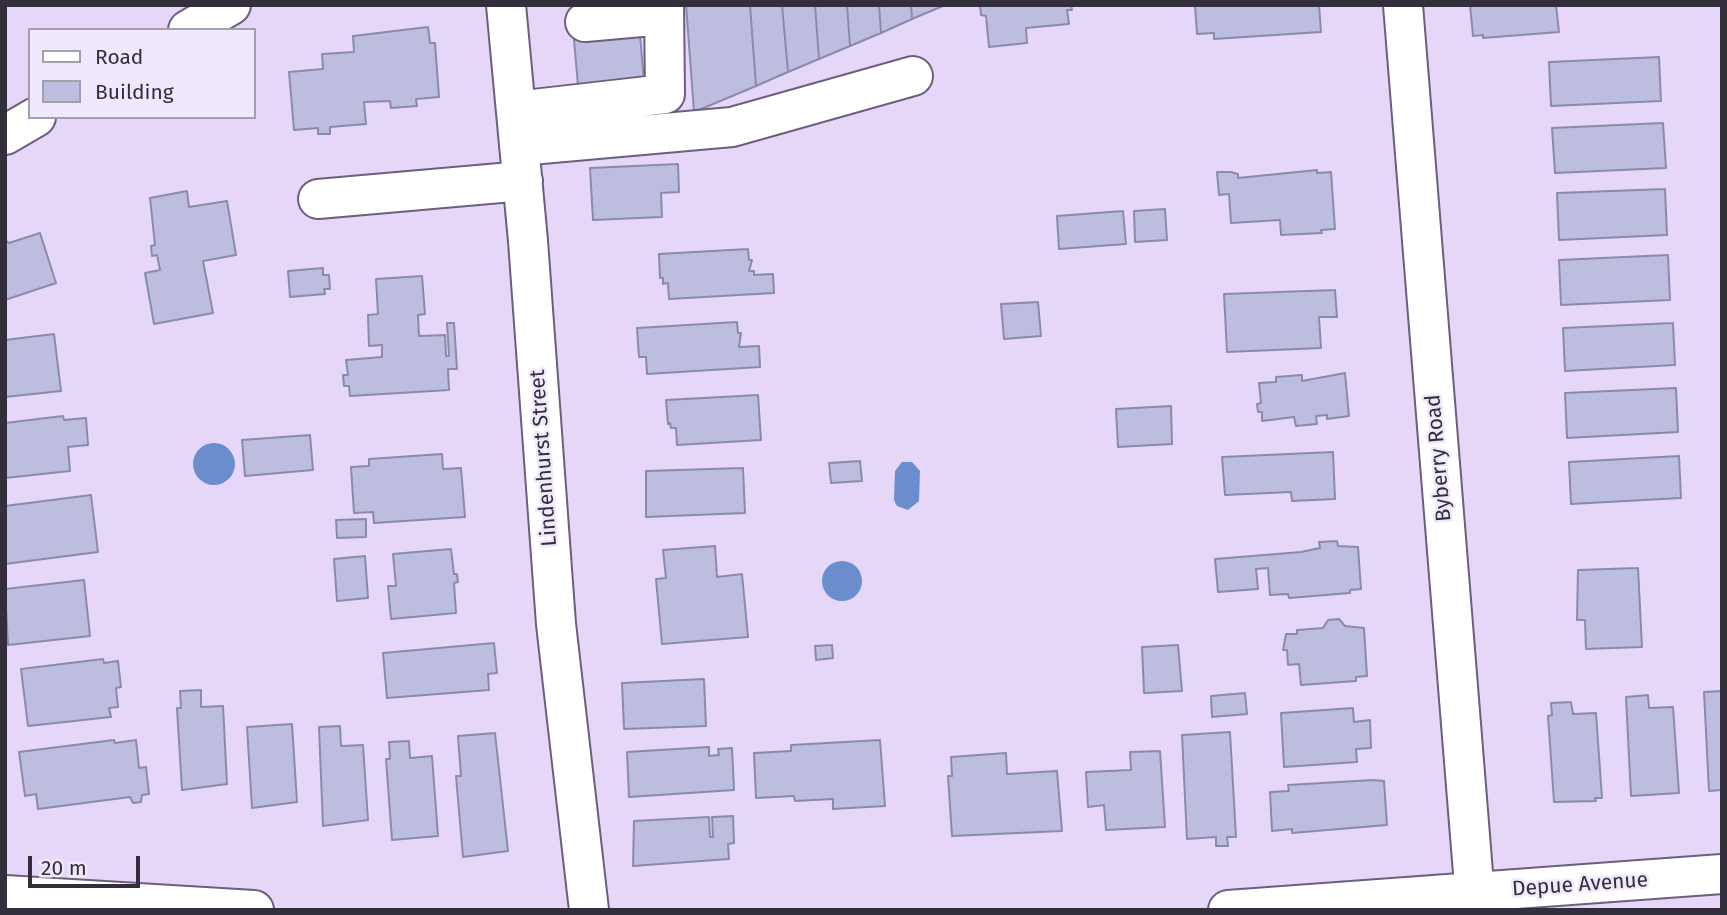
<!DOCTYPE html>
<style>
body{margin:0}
#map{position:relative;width:1727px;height:915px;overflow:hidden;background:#e6d7f9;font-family:"Fira Sans",sans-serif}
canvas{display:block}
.frame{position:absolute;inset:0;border:7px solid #332e3b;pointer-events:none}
.legend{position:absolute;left:28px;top:28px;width:228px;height:91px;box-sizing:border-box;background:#f0e8fc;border:2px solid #a49eaf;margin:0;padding:9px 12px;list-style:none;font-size:21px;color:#332e3b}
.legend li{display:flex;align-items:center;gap:14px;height:35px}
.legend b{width:35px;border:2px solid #a49eaf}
.scale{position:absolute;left:28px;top:856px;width:112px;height:32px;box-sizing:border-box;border:4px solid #332e3b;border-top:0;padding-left:9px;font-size:21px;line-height:24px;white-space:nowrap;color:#332e3b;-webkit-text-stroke:5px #f0e8fc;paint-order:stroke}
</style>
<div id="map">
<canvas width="1727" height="915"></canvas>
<div class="frame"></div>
<ul class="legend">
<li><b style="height:9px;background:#fff"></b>Road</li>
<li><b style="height:19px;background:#bcbddf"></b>Building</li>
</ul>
<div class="scale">20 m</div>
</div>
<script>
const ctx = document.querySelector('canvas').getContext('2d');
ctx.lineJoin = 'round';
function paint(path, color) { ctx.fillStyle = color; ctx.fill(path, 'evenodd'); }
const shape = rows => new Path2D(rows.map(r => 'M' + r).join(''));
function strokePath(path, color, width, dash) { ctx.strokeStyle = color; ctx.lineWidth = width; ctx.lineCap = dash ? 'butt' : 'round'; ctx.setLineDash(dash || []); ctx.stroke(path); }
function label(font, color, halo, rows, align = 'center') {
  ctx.font = font + ' "Fira Sans",sans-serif'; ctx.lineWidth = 5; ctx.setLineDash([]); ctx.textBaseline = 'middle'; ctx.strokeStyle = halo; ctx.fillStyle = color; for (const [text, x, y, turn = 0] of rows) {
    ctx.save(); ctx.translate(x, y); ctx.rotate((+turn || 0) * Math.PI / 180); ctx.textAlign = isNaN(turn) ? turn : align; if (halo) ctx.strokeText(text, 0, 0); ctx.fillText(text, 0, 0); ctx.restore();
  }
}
paint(shape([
 '193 464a21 21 0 1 1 42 0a21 21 0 1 1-42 0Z',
 [902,462,912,462,920,471,919,501,908,510,897,506,894,500,895,471],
 '822 581a20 20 0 1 1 40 0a20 20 0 1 1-40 0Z'
]), '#6a8dce');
const building = shape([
 [686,5,750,5,756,86,694,112,686,5],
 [750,5,782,5,788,72,756,86,750,5],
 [782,5,815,5,819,59,788,72,782,5],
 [815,5,847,5,850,46,819,59,815,5],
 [847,5,879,5,881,33,850,46,847,5],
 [879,5,911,5,912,19,881,33,879,5],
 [911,5,942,5,943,6,912,19,911,5],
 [980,5,1071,5,1072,10,1067,10,1069,24,1026,28,1027,43,989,47,986,16,981,15,980,5],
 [1195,5,1319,5,1321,32,1214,39,1214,33,1197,34,1195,5],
 [1470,5,1556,5,1559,32,1483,38,1483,35,1473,36,1470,5],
 [428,27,430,43,435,43,439,97,416,99,417,106,391,108,390,101,364,102,366,124,330,127,330,134,318,134,318,128,294,130,289,72,323,69,322,54,354,52,353,36,428,27],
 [640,35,644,81,578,86,574,40,640,35],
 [1659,57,1661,101,1551,106,1549,62,1659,57],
 [1663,123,1666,168,1555,173,1552,128,1663,123],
 [678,164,679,192,661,193,662,217,593,220,590,168,678,164],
 [1317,170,1317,173,1331,172,1335,229,1321,230,1322,233,1281,235,1280,220,1231,223,1229,194,1219,195,1217,172,1231,172,1238,174,1238,178,1317,170],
 [1665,189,1667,235,1559,240,1557,193,1665,189],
 [187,191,189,207,227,201,236,255,203,261,213,313,154,324,145,273,160,270,157,255,152,256,151,246,155,245,150,198,187,191],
 [1165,209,1167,240,1135,242,1134,211,1165,209],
 [1123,211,1126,244,1059,249,1057,216,1123,211],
 [40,233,56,283,5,300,5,240,9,243,40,233],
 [748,249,749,260,752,260,749,271,754,271,754,275,773,274,774,293,669,299,668,283,663,284,663,278,660,278,659,254,748,249],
 [1668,255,1670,300,1561,305,1559,260,1668,255],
 [323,268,323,275,329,275,330,289,324,289,325,294,290,297,288,271,323,268],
 [422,276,425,314,418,315,419,336,445,335,446,356,449,356,447,323,454,323,457,369,448,369,449,390,350,396,349,386,344,386,343,375,348,375,346,360,382,357,382,345,369,346,368,315,378,314,376,279,422,276],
 [1335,290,1337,317,1319,317,1321,348,1227,352,1224,294,1335,290],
 [1038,302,1041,336,1004,339,1001,304,1038,302],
 [737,322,738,333,741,333,739,347,759,346,760,367,647,374,646,357,639,357,637,328,737,322],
 [1673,323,1675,365,1565,371,1563,328,1673,323],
 [54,334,61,391,5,397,5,340,54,334],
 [1345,373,1349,416,1327,419,1327,415,1316,416,1317,424,1296,426,1294,417,1262,421,1262,412,1258,412,1257,404,1261,403,1259,383,1276,382,1276,377,1302,375,1302,381,1345,373],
 [1676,388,1678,432,1567,438,1565,393,1676,388],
 [758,395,761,440,677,445,676,428,671,428,670,423,668,424,666,400,758,395],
 [1171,406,1172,444,1118,447,1116,409,1171,406],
 [63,416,64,420,86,418,88,445,68,447,70,471,5,478,5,423,63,416],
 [310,435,313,470,245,476,242,440,310,435],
 [1333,452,1335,499,1292,501,1291,492,1225,495,1222,457,1333,452],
 [442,454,443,469,461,468,465,517,374,523,373,512,354,513,351,467,369,466,369,459,442,454],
 [1679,456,1681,498,1571,504,1569,462,1679,456],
 [860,461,862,481,831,483,829,463,860,461],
 [743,468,745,513,646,517,646,471,743,468],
 [91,495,98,552,5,564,5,506,91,495],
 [366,519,366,537,337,538,336,520,366,519],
 [1337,541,1338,546,1358,547,1361,589,1350,590,1350,593,1289,598,1288,594,1270,595,1268,568,1256,569,1258,589,1218,592,1215,559,1301,552,1320,548,1319,542,1337,541],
 [715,546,717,577,742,574,748,637,662,644,656,579,666,578,663,550,715,546],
 [451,549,454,574,457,574,458,582,454,583,456,613,391,619,388,586,396,586,393,554,451,549],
 [365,556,368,598,337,601,334,559,365,556],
 [1638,568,1642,647,1586,649,1585,620,1577,620,1578,570,1638,568],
 [84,580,90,636,8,645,5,589,84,580],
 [1339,619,1345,626,1364,628,1367,676,1356,677,1356,681,1301,685,1299,664,1288,665,1287,650,1283,650,1286,634,1297,634,1297,630,1323,628,1328,620,1339,619],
 [494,643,497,673,488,674,489,690,387,698,383,653,494,643],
 [832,645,833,658,816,660,815,646,832,645],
 [1178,645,1182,691,1144,693,1142,647,1178,645],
 [103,659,104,663,118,661,121,687,116,688,118,707,109,708,111,717,28,726,21,669,103,659],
 [704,679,706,726,624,729,622,683,704,679],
 [201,690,201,707,223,706,227,784,182,790,177,708,181,708,180,691,201,690],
 [1722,691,1722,790,1709,791,1704,692,1722,691],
 [1245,693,1247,714,1212,717,1211,696,1245,693],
 [1648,695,1649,708,1673,707,1679,793,1631,796,1626,697,1648,695],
 [1571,702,1573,714,1596,713,1602,798,1595,798,1596,801,1554,802,1548,716,1552,715,1551,703,1571,702],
 [1353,708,1354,722,1370,720,1371,748,1356,749,1357,762,1284,767,1281,713,1353,708],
 [292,724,297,802,252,808,247,727,292,724],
 [340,726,341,746,363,745,368,820,323,826,319,727,340,726],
 [1230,732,1236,837,1227,837,1228,846,1216,846,1216,837,1187,839,1182,735,1230,732],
 [495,733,508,851,463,857,456,776,461,776,458,736,495,733],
 [114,740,115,743,136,740,139,768,146,767,149,794,142,795,141,802,133,803,130,797,38,809,36,794,25,796,19,752,114,740],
 [880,740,885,806,833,809,833,799,795,801,794,796,756,798,754,753,791,751,791,745,880,740],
 [409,741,410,758,432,756,438,836,392,840,386,759,390,759,389,742,409,741],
 [709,747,709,756,719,755,718,749,732,748,734,790,629,797,627,752,709,747],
 [1160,751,1165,827,1106,830,1104,805,1088,807,1086,772,1131,770,1130,752,1160,751],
 [1006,753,1007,774,1057,771,1062,831,952,836,948,776,952,776,951,757,1006,753],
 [1373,780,1384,781,1387,825,1292,833,1292,829,1272,831,1270,792,1289,791,1288,785,1373,780],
 [733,816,734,843,728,844,729,859,633,866,634,821,709,817,710,837,713,837,712,817,733,816]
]);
paint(building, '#bcbddf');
strokePath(building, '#8a8bab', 2);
const minor = shape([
 [506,5,528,241,556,624,589,910],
 [585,22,664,15],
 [516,111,665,94,664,5],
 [519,146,732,127,913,76],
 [318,199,523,181],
 [5,895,254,910],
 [1228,910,1722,874]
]);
const major = shape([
 [1403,5,1476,910],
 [188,30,231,5],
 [5,135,36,117]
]);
strokePath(minor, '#6c5f7d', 42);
strokePath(major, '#6c5f7d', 42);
strokePath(minor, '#fff', 38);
strokePath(major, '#fff', 38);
label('21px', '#332e3b', '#f0e8fc', [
 ["Lindenhurst Street",544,458,-94],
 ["Byberry Road",1439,458,-95],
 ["Depue Avenue",1580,885,-4]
]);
</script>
